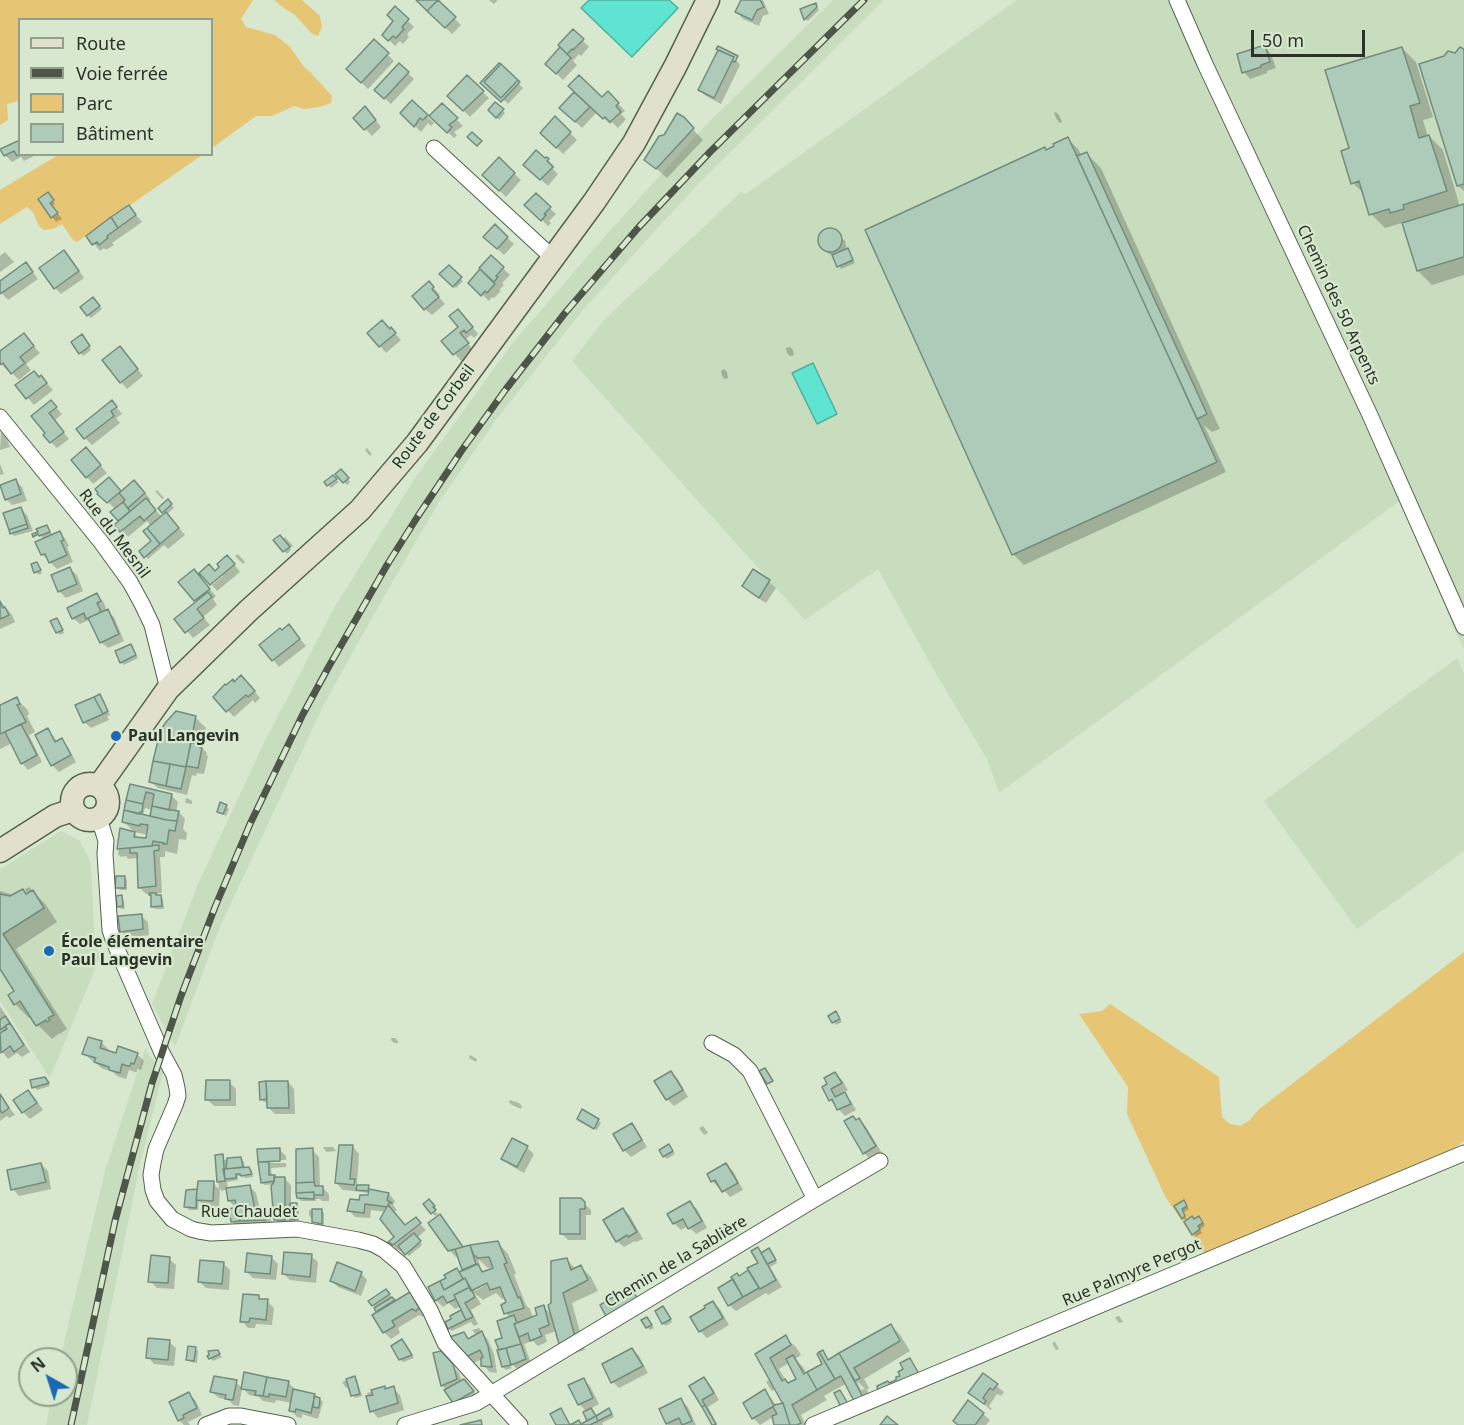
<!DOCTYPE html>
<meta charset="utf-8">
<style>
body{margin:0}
#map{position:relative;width:1464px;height:1425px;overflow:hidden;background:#d7e8cf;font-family:"Noto Sans",sans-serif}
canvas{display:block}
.legend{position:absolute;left:18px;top:18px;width:195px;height:138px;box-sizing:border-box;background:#d7e8cf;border:2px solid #929f8c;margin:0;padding:8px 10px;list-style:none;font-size:18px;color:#2b3228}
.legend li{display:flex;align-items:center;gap:12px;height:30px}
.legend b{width:30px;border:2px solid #929f8c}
.north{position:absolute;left:18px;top:1347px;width:60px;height:60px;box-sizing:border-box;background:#d7e8cf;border:2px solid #929f8c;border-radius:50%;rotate:321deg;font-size:16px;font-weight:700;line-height:24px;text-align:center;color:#2b3228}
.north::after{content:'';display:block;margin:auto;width:21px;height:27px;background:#1b68b7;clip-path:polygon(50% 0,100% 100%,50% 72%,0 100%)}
.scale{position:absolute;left:1251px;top:30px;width:114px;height:27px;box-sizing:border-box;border:3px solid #2b3228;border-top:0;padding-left:8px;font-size:18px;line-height:21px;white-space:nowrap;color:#2b3228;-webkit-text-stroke:4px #d7e8cf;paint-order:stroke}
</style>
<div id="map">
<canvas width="1464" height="1425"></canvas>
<ul class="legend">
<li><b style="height:8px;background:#e0e0cc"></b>Route</li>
<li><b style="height:8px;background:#4d5649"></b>Voie ferrée</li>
<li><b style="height:16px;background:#e6c575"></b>Parc</li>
<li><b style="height:16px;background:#aecab9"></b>Bâtiment</li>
</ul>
<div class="north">N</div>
<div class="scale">50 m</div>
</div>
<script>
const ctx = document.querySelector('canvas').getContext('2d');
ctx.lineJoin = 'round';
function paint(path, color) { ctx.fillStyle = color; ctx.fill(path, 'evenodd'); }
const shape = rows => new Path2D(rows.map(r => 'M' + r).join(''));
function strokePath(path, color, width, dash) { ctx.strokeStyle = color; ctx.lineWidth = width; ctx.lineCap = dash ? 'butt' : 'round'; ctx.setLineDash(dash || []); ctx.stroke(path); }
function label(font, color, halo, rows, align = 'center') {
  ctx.font = font + ' "Noto Sans",sans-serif'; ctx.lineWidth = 4.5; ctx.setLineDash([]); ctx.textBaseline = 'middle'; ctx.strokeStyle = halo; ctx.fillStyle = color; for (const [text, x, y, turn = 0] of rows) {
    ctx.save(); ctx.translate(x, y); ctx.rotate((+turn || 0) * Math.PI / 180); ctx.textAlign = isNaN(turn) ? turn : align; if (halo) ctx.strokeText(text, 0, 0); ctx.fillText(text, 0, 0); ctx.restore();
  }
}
paint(shape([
 [833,0,884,0,697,185,582,311,495,421,439,502,378,607,324,704,219,929,175,1047,152,1004,198,884,263,745,333,610,417,475,511,345,606,235,703,128],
 [1017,0,1464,0,1464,649,1453,627,1405,497,999,793,987,759,931,665,878,569,805,620,572,361,605,319,741,192,746,194],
 [1457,658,1464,673,1464,851,1357,929,1264,801],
 [61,831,80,841,91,863,95,947,101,955,50,1078,0,1001,0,869],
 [145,1049,163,1073,140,1164,87,1425,46,1425,52,1395,66,1395,66,1359,60,1359,105,1171]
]), '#c8ddbe');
paint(shape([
 [0,0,253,0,241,19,246,27,275,35,290,47,304,67,309,71,332,96,331,103,320,107,304,109,294,106,272,116,256,116,212,148,212,20,20,20,19,101,7,104,8,120,0,125],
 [274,0,302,0,320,16,322,27,318,36,312,34,295,15,284,8],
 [58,155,202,155,77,242,73,240,62,224,53,229,44,230,39,226,33,212,27,207,0,224,0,190],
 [1464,952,1464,1141,1447,1154,1205,1254,1166,1198,1127,1114,1128,1087,1079,1014,1102,1011,1110,1004,1219,1077,1222,1117,1230,1124,1240,1126,1250,1120,1258,1110]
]), '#e6c575');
const water = shape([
 [589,0,669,0,678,8,632,57,581,8,589,0],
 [813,363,837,414,817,424,792,373,813,363]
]);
paint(water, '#5ee4d1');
strokePath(water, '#4faf9e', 1.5);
paint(shape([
 [418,0,436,0,461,25,452,34],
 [489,0,498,0,494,4],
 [743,0,763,0,769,14,763,16,759,26,743,19,737,12],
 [815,5,819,10,808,21,805,19],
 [395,8,414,27,407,34,409,37,403,44,400,41,395,46,384,35,395,21],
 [573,31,589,47,581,56,579,54,573,61,577,65,563,80,547,64,562,47],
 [374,41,394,61,368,89,348,69],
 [1265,47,1271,54,1276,68,1267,71,1267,73,1250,79,1244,72],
 [1402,48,1416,62,1433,117,1423,120,1428,137,1429,136,1443,150,1460,207,1464,206,1464,275,1432,285,1418,271,1405,226,1402,223,1385,228,1371,214,1365,195,1353,183,1351,149],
 [719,50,731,54,740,65,721,104,706,96,699,90],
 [1464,50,1464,191,1458,186,1421,65,1456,55],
 [399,65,414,79,391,104,376,90],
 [501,67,523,88,508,104,486,82],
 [467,77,489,98,470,117,449,96],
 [576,92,602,99,608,93,625,111,621,114,626,119,618,128,612,122,610,124,597,112,582,128,561,108],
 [412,102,434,123,431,126,428,123,421,132,402,113],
 [495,104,505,113,499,120,490,110],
 [442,105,463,126,454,132,457,135,454,138,431,116],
 [1056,112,1059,115,1062,122,1060,123,1057,120,1054,113],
 [372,115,381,127,372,136,355,118],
 [555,118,577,140,563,154,542,133],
 [683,119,703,140,667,178,646,159,665,137],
 [1068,139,1078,149,1082,156,1087,154,1101,168,1220,429,1212,432,1204,425,1226,472,1024,565,1014,555,867,231,1047,151],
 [20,141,20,154,38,154,24,161,21,157,12,162,5,155],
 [499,159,521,180,506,197,484,175],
 [547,159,555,167,553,169,558,174,548,186,525,165,545,161],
 [536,195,556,214,549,221,551,223,548,226,527,205],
 [51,197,55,204,52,206,62,219,56,222,40,200],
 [129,207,142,222,112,243,114,245,106,250,104,248,100,251,88,236],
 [495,227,514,244,504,255,485,237],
 [833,230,845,241,847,250,850,253,855,263,841,269,834,256,829,254,822,247,819,243,819,237,824,231],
 [5,252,14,262,0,272,0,256],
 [64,252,71,259,84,278,61,294,55,288],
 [491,257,510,275,502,283,504,285,499,290,501,291,494,298,492,297,489,301,470,283],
 [26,264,38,279,8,300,0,291,0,283],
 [449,267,463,281,456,288,441,274],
 [429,283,440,295,438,296,445,304,432,315,425,309],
 [96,301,102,309,91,318,88,315],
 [464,317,478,334,474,338,471,335,465,340,474,351,461,361,444,341,460,327],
 [391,329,401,340,386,353,369,333],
 [24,335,40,353,26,364,31,370,19,380,9,370,8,371,0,363,0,353],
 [84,339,91,350,83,356,73,343],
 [790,347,793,350,794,355,790,356,787,353,786,348],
 [126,354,143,376,127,389,121,382],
 [724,369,727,372,728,378,725,379,722,376,721,371],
 [41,377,53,390,34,405,17,385],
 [51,402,62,414,54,421,69,439,57,448,51,442,47,433,33,416],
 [112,402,122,414,116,418,120,423,92,445,85,438],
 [1,432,7,439,10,447,0,450],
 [367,448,372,454,370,456,365,450],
 [92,456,107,473,93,484,87,477],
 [0,464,4,474,0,475],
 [341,471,350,482,347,485,337,474],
 [333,477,339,482,331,488,326,483],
 [16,481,22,487,27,501,12,505,6,499],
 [116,486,121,493,141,488,151,500,148,502,162,517,165,514,160,508,168,501,174,508,167,514,185,535,168,549,164,545,148,559,141,551,153,541,151,526,147,521,128,537,117,525,121,522,113,513,116,510,100,494],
 [157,490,164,498,162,499,155,491],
 [21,509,27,515,33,531,14,536,11,533],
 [47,527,50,530,52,536,60,533,66,540,69,546,67,547,73,562,57,569,43,555,44,539,40,535],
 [285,537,293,546,290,548,291,550,287,554,275,540,282,539],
 [238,554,245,562,243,564,235,556],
 [37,564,42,573,39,575,36,572],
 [234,564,240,572,217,591,212,585,223,576,216,572],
 [70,569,77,575,83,591,66,598,60,592,53,576],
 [194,571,207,585,205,587,207,590,209,588,216,596,213,599,217,605,203,617,210,625,193,638,177,619,197,602,180,582],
 [769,581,776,588,766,603,750,593,744,586],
 [97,595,103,601,106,608,105,609,114,617,124,641,108,648,101,642,89,620,80,624,73,618],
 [0,601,12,615,15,622,0,629],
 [57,620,64,633,60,635,57,632],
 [282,631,295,633,306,646,279,667,261,645],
 [131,646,138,658,124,665,121,662],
 [235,683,248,684,260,698,255,703,253,700,234,717,215,697],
 [100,696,103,699,110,715,107,716,109,720,91,728,84,722],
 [16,699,27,709,29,714,27,716,35,732,29,735,42,762,28,770,22,763,12,743,0,749,0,706],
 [195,717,206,728,202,748,207,753,206,755,208,756,204,774,197,773,196,776,192,775,187,795,158,788,151,782],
 [48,730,54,737,57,742,61,740,68,747,76,762,59,772,52,765],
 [131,786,171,795,178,802,176,812,179,812,185,819,183,829,187,833,186,840,179,839,177,854,165,851,165,857,160,857,162,893,158,893,158,896,163,899,164,909,156,909,153,907,151,894,146,894,139,887,138,859,137,858,128,859,126,856,121,857,118,854,121,830,134,833,140,839,147,840,148,835,134,832,123,821],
 [145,808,152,810,151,818,143,816],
 [186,798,189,799,192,801,192,804,185,803],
 [226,807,229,809,226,816,219,812],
 [124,877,127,880,127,890,120,890,117,887],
 [29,887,46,905,57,922,16,949,67,1029,61,1033,62,1035,60,1033,52,1039,38,1025,32,1016,29,1018,15,1004,10,996,16,992,0,966,0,891,14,895,27,895,28,894,25,889],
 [117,895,120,895,123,898,125,909,121,909,118,906],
 [141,916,148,922,149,935,128,938,121,931],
 [0,1006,11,1023,10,1024,11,1026,16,1031,30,1052,22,1057,17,1053,8,1059,0,1049],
 [830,1016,838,1016,842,1022,836,1025],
 [391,1038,395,1038,398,1041,398,1043,394,1043,391,1040],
 [101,1042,108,1049,107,1052,117,1055,137,1054,144,1061,141,1070,137,1069,137,1072,135,1072,129,1070,126,1079,117,1076,112,1071,103,1069,84,1054],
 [470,1055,477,1059,476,1062,469,1058],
 [671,1072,678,1079,688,1097,674,1106,667,1099],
 [835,1073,842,1080,848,1090,843,1092,851,1101,856,1110,845,1116,830,1100,824,1088],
 [47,1081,50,1086,37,1090,34,1087],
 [229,1082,236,1089,236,1106,214,1106,207,1099],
 [288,1082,294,1089,295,1114,275,1114,269,1108,268,1102,264,1102,261,1099],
 [28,1092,35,1098,43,1110,30,1119,23,1112,15,1100],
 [0,1096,15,1115,9,1118,7,1116,0,1121],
 [510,1100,519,1103,522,1106,521,1109,512,1105,509,1102],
 [598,1120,601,1123,597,1130,582,1121],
 [859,1120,866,1127,882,1153,871,1160,864,1153,856,1122],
 [632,1125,638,1132,647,1147,631,1157,624,1150],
 [703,1126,708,1133,704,1135,699,1128],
 [513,1140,527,1148,534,1154,524,1173,510,1165,503,1159],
 [669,1146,675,1154,667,1159,664,1156],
 [323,1147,333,1147,336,1151,326,1152],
 [353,1147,359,1154,357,1183,360,1187,368,1187,371,1190,389,1194,395,1201,393,1205,397,1210,394,1212,406,1227,415,1219,426,1230,417,1238,422,1245,409,1256,403,1250,401,1251,396,1249,390,1242,396,1237,386,1212,371,1210,370,1218,355,1217,349,1210,369,1197,370,1193,343,1190,336,1183],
 [279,1149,286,1156,286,1160,265,1160,268,1163,286,1163,286,1167,271,1168,272,1177,275,1179,284,1178,291,1185,291,1204,296,1204,299,1207,299,1222,295,1222,291,1218,291,1226,282,1226,275,1219,275,1184,265,1185,262,1182,258,1150],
 [312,1150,319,1157,320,1188,322,1187,329,1194,329,1201,322,1201,320,1199,316,1199,316,1201,301,1201,298,1198],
 [216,1156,222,1156,225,1160,241,1159,244,1162,245,1169,249,1168,252,1171,253,1177,245,1178,243,1176,238,1176,238,1180,227,1182,228,1189,249,1186,256,1193,260,1210,263,1210,270,1216,272,1226,248,1227,244,1224,235,1224,232,1221,237,1209,229,1201,228,1189,222,1191,220,1189,219,1207,205,1207,199,1201,198,1210,189,1210,186,1207,197,1190,198,1192,213,1183,219,1189],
 [41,1164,48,1171,51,1189,19,1196,13,1189],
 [726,1165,733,1171,743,1190,730,1197,721,1187,719,1188,712,1181,709,1174],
 [580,1199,591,1210,591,1215,586,1215,586,1240,568,1240,562,1234],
 [429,1201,437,1209,435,1211,438,1214,435,1216,425,1204],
 [690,1203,697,1209,707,1228,696,1234,688,1226,681,1230,674,1223],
 [1186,1204,1189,1209,1183,1213,1188,1221,1202,1221,1205,1226,1200,1229,1202,1233,1196,1237,1176,1206],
 [623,1209,630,1216,643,1239,636,1242,635,1241,624,1247,617,1241],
 [309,1210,322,1211,324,1213,324,1226,317,1224,314,1221,314,1218,311,1218,309,1215],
 [446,1223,464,1248,498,1243,508,1254,516,1273,514,1275,526,1305,530,1309,533,1318,538,1315,544,1307,553,1316,553,1304,566,1259,576,1269,581,1267,591,1277,598,1291,572,1303,585,1350,571,1354,556,1331,545,1335,547,1342,538,1346,533,1341,524,1344,532,1366,519,1371,507,1359,504,1361,512,1368,506,1370,503,1367,504,1339,510,1318,506,1313,508,1303,506,1298,502,1299,496,1293,483,1300,474,1293,481,1304,471,1310,478,1324,474,1326,471,1322,452,1331,449,1328,461,1312,465,1316,461,1306,455,1309,449,1303,443,1307,436,1300,430,1288,464,1271,459,1256,456,1257,449,1250],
 [478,1259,488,1268,496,1267,485,1273,481,1269],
 [493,1278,494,1280,475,1291,473,1288],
 [757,1249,762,1254,771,1252,777,1263,770,1267,782,1287,768,1295,766,1293,736,1311,729,1305,739,1277,760,1264],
 [311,1256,318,1262,316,1283,290,1280,284,1274],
 [271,1257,278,1264,276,1280,253,1278,246,1271],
 [169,1259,176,1265,174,1289,157,1288,150,1281],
 [223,1263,230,1270,229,1290,206,1288,199,1281],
 [361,1273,367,1280,361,1296,338,1287,332,1281],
 [389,1294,396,1302,410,1294,416,1300,425,1314,423,1317,419,1315,398,1328,400,1333,391,1339,384,1332,379,1313,373,1305],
 [258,1297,262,1300,267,1301,274,1308,272,1325,256,1324,255,1328,248,1328,242,1321],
 [713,1303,720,1309,729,1325,707,1338,700,1331,692,1317],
 [666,1311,672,1322,666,1326,663,1323],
 [1119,1316,1123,1322,1119,1323,1115,1317],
 [647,1318,654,1328,650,1330,643,1321],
 [891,1325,901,1336,910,1351,864,1379,869,1388,867,1390,871,1398,866,1400,847,1383,824,1396,827,1400,801,1415,806,1425,776,1425,773,1417,760,1425,753,1418,765,1391,771,1398,776,1406,785,1404,776,1389,772,1391,766,1382,771,1379,757,1354,785,1337,796,1347,801,1355,795,1359,803,1367,807,1374,824,1364,823,1352,830,1361],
 [789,1363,799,1379,789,1385,779,1369],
 [857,1381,865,1389,861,1390],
 [479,1328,488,1340,494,1354,497,1373,490,1372,483,1365,482,1359,474,1363,457,1345,464,1333,470,1339,477,1336,472,1330],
 [169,1342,176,1348,174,1366,154,1364,148,1357],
 [1055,1342,1059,1349,1056,1350,1052,1343],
 [405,1343,414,1358,403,1362,400,1359],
 [196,1349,198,1351,197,1363,191,1362,188,1359],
 [632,1349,639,1356,648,1373,619,1388,613,1382],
 [218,1352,222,1357,213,1361,210,1358],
 [447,1359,459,1373,462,1382,463,1381,480,1398,460,1409,442,1385],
 [983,1375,1004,1392,1001,1396,997,1394,989,1406,992,1409,991,1410,970,1393],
 [355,1377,357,1380,362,1396,355,1398,353,1395,350,1387,346,1388,342,1382],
 [583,1379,590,1386,599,1404,590,1409,596,1417,611,1412,614,1417,602,1423,603,1425,582,1425,590,1421,587,1412,579,1404],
 [704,1379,711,1386,719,1400,708,1407,717,1425,714,1425,691,1387],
 [236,1382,242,1388,239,1406,233,1405,229,1400,219,1398,212,1392],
 [288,1382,295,1389,295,1391,314,1395,323,1402,318,1419,302,1414,302,1418,297,1417,291,1410,292,1403,276,1400,275,1403,263,1401,259,1397,249,1395,243,1388],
 [384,1388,386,1390,393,1388,400,1395,404,1410,378,1418,372,1411,367,1393],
 [189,1394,196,1401,202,1415,188,1422,190,1425,184,1425,179,1420,171,1403],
 [681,1400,688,1407,696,1425,668,1425,667,1424],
 [983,1414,990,1420,986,1425,959,1425]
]), '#0003');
const building = shape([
 [416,0,438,0,427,11,416,0],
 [438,0,456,17,445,28,427,11,438,0],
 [741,0,760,0,764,7,757,10,752,20,735,12,741,0],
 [816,3,817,7,804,20,800,9,816,3],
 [395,6,409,19,402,27,404,29,396,38,393,36,388,41,382,35,393,21,387,15,395,6],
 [573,29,584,39,573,50,572,49,567,54,558,45,573,29],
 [374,39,389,53,361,83,346,69,374,39],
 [1265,45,1270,62,1261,65,1261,67,1242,73,1237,54,1265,45],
 [718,46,738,56,735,62,732,61,734,57,716,49,718,46],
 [560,47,571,58,556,74,545,64,560,47],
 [1402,47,1420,103,1410,106,1419,138,1429,135,1447,191,1403,205,1404,209,1390,213,1389,209,1369,215,1359,181,1351,184,1341,151,1349,148,1325,70,1402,47],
 [1460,47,1464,49,1464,184,1457,186,1419,64,1444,56,1448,51,1455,53,1460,47],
 [718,50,734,57,714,98,698,90,718,50],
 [399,63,409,72,384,99,374,90,399,63],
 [499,63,501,64,484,82,501,98,518,80,520,82,501,102,480,83,499,63],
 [501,64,518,80,501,98,484,82,501,64],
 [467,75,484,91,463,111,447,96,467,75],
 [579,75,602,97,608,91,619,103,616,106,621,112,610,122,605,117,603,119,568,86,579,75],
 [574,92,590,107,575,122,559,108,574,92],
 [412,100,428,115,423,120,420,118,414,127,400,113,412,100],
 [495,102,504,109,496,118,488,110,495,102],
 [442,103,458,118,449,125,452,127,447,133,429,116,442,103],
 [365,106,376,120,364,130,353,118,365,106],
 [677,113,684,117,694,128,656,169,644,160,659,136,664,135,677,113],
 [555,116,571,132,556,148,540,133,555,116],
 [472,132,482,141,477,146,467,137,472,132],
 [1068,137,1217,462,1012,555,865,230,1045,147,1046,150,1054,146,1053,144,1068,137],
 [20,140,20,154,17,156,14,151,4,156,0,149,20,140],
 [536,150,545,158,547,157,549,159,547,161,553,167,540,180,523,165,536,150],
 [1087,152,1207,414,1197,419,1077,156,1087,152],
 [499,157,515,173,499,191,482,175,499,157],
 [48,192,54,200,50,203,58,213,51,218,38,199,48,192],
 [536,193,551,207,544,214,546,215,541,221,524,205,536,193],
 [1464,204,1464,257,1417,271,1402,223,1464,204],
 [129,205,136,215,118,228,111,217,129,205],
 [111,217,118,228,107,236,108,238,99,245,97,242,92,245,86,236,111,217],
 [495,224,508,237,497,249,483,237,495,224],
 '818 240a12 12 0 1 1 24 0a12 12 0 1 1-24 0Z',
 [848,248,853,260,837,267,832,255,848,248],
 [64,250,79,271,54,289,39,268,64,250],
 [491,255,504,267,496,276,498,277,494,282,479,268,491,255],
 [26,262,33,272,0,294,0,281,26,262],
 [449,265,462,277,453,287,439,274,449,265],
 [480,269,495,284,487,293,485,291,481,296,468,283,480,269],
 [429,281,434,287,432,289,439,297,424,310,412,296,429,281],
 [93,297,100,306,87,316,80,307,93,297],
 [458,309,473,327,466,333,464,330,460,333,469,343,453,355,441,341,458,327,449,316,458,309],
 [382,320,390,329,391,327,396,333,379,347,367,333,382,320],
 [24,333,34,346,20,357,25,363,11,374,3,363,0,365,0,351,24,333],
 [82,334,90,346,79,354,71,342,82,334],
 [120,346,138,369,120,383,102,360,120,346],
 [34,371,39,377,41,375,47,383,26,399,15,385,34,371],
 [51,400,57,407,49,413,64,432,50,443,43,435,45,433,31,416,51,400],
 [112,400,117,407,111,411,114,416,84,439,76,429,112,400],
 [86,447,101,465,86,478,71,460,86,447],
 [341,469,349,478,343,483,335,474,341,469],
 [333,475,337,479,327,486,324,482,333,475],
 [109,477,121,491,107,503,97,494,98,493,95,489,109,477],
 [16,479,21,494,5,500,0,485,16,479],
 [134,480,145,493,128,508,123,502,125,500,119,493,134,480],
 [146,498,156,510,144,521,140,516,120,532,114,525,146,498],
 [168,499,172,504,162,513,158,508,168,499],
 [123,502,130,511,118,521,110,512,123,502],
 [21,507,27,524,9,530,3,513,21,507],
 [166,512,179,528,160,544,147,528,166,512],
 [27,524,28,528,10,534,9,530,27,524],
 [47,525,50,532,39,536,38,534,33,537,32,534,38,532,36,529,47,525],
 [147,528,160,544,144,558,139,551,151,541,143,531,147,528],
 [60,531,64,540,61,541,67,555,49,563,45,554,41,555,35,542,60,531],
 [280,535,290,547,283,552,273,540,280,535],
 [227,555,235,564,210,585,199,573,209,564,215,571,219,567,217,564,227,555],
 [37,562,41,570,34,573,31,564,37,562],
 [70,567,77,584,58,592,51,575,70,567],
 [194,569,210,589,194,601,178,582,194,569],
 [753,569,770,580,759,598,742,586,753,569],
 [208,592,212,597,197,609,204,618,185,633,174,619,208,592],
 [97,593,101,601,97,603,101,612,86,619,84,613,72,619,67,608,97,593],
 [0,601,3,608,5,607,9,615,0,619,0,601],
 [108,609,119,634,100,643,88,618,108,609],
 [57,618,63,630,56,633,50,621,57,618],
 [289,624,300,639,272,661,259,645,280,628,282,630,289,624],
 [131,644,136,655,120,663,115,651,131,644],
 [241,675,255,691,248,697,246,695,226,712,213,697,225,684,226,685,233,679,234,682,241,675],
 [100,694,108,711,103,714,94,697,100,694],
 [17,697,20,704,17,705,26,722,0,734,0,705,17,697],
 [94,697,103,714,83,723,75,705,94,697],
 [176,711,196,716,186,767,153,761,158,740,157,735,166,722,176,711],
 [21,724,37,755,21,764,5,732,21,724],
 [48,728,55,742,62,738,71,755,51,766,35,735,48,728],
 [191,743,201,744,200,748,202,748,198,768,197,768,186,766,191,743],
 [153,761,170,764,166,786,149,782,153,761],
 [170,764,186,767,181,789,166,786,170,764],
 [130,784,172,794,169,810,152,806,154,794,146,792,143,804,126,800,130,784],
 [126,800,143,804,142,812,140,812,139,814,124,810,126,800],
 [220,802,227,805,223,814,217,812,220,802],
 [152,806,171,810,179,811,177,821,167,820,150,816,152,806],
 [124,810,167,820,177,821,175,831,169,830,167,844,163,844,164,843,153,841,152,846,117,849,120,828,135,832,134,837,146,838,148,825,140,824,140,826,122,822,124,810],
 [159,845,159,850,154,851,156,886,138,888,137,853,130,853,130,848,159,845],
 [116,876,125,876,125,888,115,888,116,876],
 [23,889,26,894,33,890,44,908,3,934,54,1015,48,1018,50,1020,47,1022,46,1020,36,1026,20,1001,14,1005,8,995,14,991,0,969,0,894,10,896,23,889],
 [149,893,156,893,156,895,161,895,162,906,151,907,151,895,149,895,149,893],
 [122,895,123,906,117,907,116,896,122,895],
 [142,914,143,929,120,932,118,916,142,914],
 [836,1011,840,1019,832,1023,828,1016,836,1011],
 [5,1016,10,1023,0,1030,0,1020,5,1016],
 [10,1023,24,1045,14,1052,10,1046,1,1053,0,1033,7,1029,5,1026,10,1023],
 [88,1037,102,1041,100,1048,116,1053,118,1046,138,1053,134,1064,131,1063,130,1066,127,1066,122,1064,120,1073,109,1070,109,1067,94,1062,96,1058,82,1054,88,1037],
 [765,1068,773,1081,767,1084,759,1071,765,1068],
 [671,1071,683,1090,666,1100,654,1081,671,1071],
 [835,1072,842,1083,831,1089,835,1097,845,1092,851,1104,837,1110,832,1099,829,1101,822,1087,827,1084,824,1078,835,1072],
 [45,1077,49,1083,32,1088,30,1080,45,1077],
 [206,1080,230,1080,230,1100,205,1100,206,1080],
 [266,1081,267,1099,260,1100,259,1082,266,1081],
 [266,1081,288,1081,289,1108,267,1108,266,1081],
 [28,1090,37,1103,22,1113,13,1100,28,1090],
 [0,1094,9,1108,2,1113,0,1110,0,1094],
 [582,1109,599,1119,594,1129,577,1119,582,1109],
 [853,1116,856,1120,859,1118,876,1146,863,1154,844,1121,853,1116],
 [632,1123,642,1140,623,1151,613,1134,632,1123],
 [512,1138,528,1146,517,1167,501,1159,512,1138],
 [669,1144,673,1151,663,1157,659,1150,669,1144],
 [339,1145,353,1145,350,1179,355,1179,354,1185,335,1183,339,1145],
 [280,1148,280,1161,258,1162,257,1149,280,1148],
 [313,1148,314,1182,296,1183,296,1149,313,1148],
 [223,1154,225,1181,217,1182,215,1155,223,1154],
 [241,1157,243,1167,226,1169,227,1158,241,1157],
 [258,1162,269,1162,269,1175,275,1175,274,1181,261,1183,258,1162],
 [41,1163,46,1182,11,1190,7,1170,41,1163],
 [726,1163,738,1183,722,1192,715,1180,711,1182,707,1174,726,1163],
 [249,1167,252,1174,241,1176,240,1174,236,1174,236,1178,225,1179,223,1169,249,1167],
 [274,1177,285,1177,285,1220,274,1220,271,1186,274,1182,274,1177],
 [198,1181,214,1181,213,1201,196,1200,198,1181],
 [314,1182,315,1186,323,1186,323,1195,314,1195,314,1192,296,1193,296,1183,314,1182],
 [250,1185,255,1210,264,1208,266,1220,240,1221,235,1200,228,1201,226,1188,250,1185],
 [357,1185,369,1185,368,1191,356,1190,357,1185],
 [197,1189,196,1208,184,1207,186,1190,197,1189],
 [369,1189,389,1193,387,1200,392,1203,389,1203,387,1207,365,1204,364,1213,347,1211,350,1199,359,1200,360,1195,368,1195,369,1189],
 [314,1192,314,1199,297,1198,296,1193,314,1192],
 [560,1198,581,1198,585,1202,585,1209,580,1209,580,1234,560,1234,560,1198],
 [429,1199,435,1206,433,1207,436,1210,431,1214,423,1204,429,1199],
 [1184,1200,1187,1206,1182,1209,1185,1216,1182,1219,1174,1206,1184,1200],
 [690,1201,702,1221,688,1229,683,1219,673,1224,667,1214,690,1201],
 [290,1203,297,1203,297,1219,290,1220,290,1203],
 [388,1205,405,1225,416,1217,421,1223,393,1245,388,1242,394,1237,380,1219,388,1205],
 [237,1207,240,1221,231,1222,229,1209,237,1207],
 [623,1208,637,1232,628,1237,627,1235,616,1242,603,1220,623,1208],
 [312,1209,322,1209,322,1224,312,1222,312,1209],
 [440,1214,463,1247,448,1251,428,1223,440,1214],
 [1192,1216,1194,1219,1199,1216,1203,1223,1198,1226,1200,1229,1192,1235,1184,1222,1192,1216],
 [414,1233,421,1241,405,1255,398,1246,414,1233],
 [498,1241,507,1263,504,1264,518,1298,520,1297,524,1308,504,1314,501,1305,506,1302,500,1287,490,1290,487,1283,471,1291,465,1278,463,1279,459,1272,478,1264,482,1272,493,1268,489,1257,477,1258,476,1256,474,1256,470,1245,498,1241],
 [470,1245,476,1264,462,1270,455,1249,470,1245],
 [758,1247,776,1280,760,1289,747,1268,758,1263,751,1251,758,1247],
 [769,1248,776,1260,767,1264,761,1253,769,1248],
 [284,1252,312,1254,310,1277,282,1274,284,1252],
 [247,1253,272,1256,270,1274,245,1272,247,1253],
 [151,1255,170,1257,168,1283,148,1282,151,1255],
 [567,1258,571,1270,581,1265,588,1280,563,1293,576,1340,559,1344,548,1305,551,1303,551,1261,567,1258],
 [200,1260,224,1262,222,1284,198,1282,200,1260],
 [337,1262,362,1272,355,1291,330,1281,337,1262],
 [457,1268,463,1279,444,1290,440,1281,446,1278,444,1275,457,1268],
 [748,1270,759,1288,743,1297,731,1277,737,1273,739,1276,748,1270],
 [465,1278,470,1287,454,1295,456,1299,447,1303,443,1296,435,1301,428,1287,440,1281,444,1290,465,1278],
 [733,1279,743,1297,728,1306,718,1288,733,1279],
 [631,1286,639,1302,608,1320,600,1305,631,1286],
 [470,1287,475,1297,465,1303,473,1317,466,1320,454,1295,470,1287],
 [386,1289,390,1294,372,1306,368,1301,386,1289],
 [410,1292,419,1308,416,1311,412,1309,392,1321,395,1326,383,1333,372,1315,410,1292],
 [243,1294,259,1295,259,1299,268,1299,266,1320,250,1318,249,1322,240,1322,243,1294],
 [392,1297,395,1300,376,1312,374,1308,392,1297],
 [713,1301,723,1318,699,1332,690,1317,705,1308,704,1306,713,1301],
 [544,1305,549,1325,539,1329,542,1336,530,1341,528,1333,519,1337,514,1324,537,1315,535,1308,544,1305],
 [663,1306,671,1319,662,1324,655,1311,663,1306],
 [461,1310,466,1320,448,1329,445,1322,451,1319,450,1316,461,1310],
 [514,1315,517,1323,514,1324,521,1344,499,1350,495,1340,502,1338,497,1321,514,1315],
 [647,1317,652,1325,646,1328,641,1320,647,1317],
 [891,1324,900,1341,854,1368,860,1378,855,1381,839,1353,891,1324],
 [482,1331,488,1346,492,1367,481,1366,481,1358,483,1357,480,1350,466,1357,455,1346,450,1337,464,1332,468,1339,482,1331],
 [786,1335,791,1345,770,1358,782,1381,785,1379,788,1383,796,1379,786,1359,793,1355,804,1374,807,1372,817,1390,792,1405,801,1423,797,1425,790,1425,784,1406,755,1354,786,1335],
 [148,1338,170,1340,168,1360,146,1358,148,1338],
 [402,1339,412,1355,399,1360,391,1346,402,1339],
 [521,1344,526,1359,511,1365,506,1348,521,1344],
 [188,1346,196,1347,194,1361,186,1360,188,1346],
 [506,1348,511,1365,502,1367,497,1350,506,1348],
 [632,1348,643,1366,611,1383,602,1364,632,1348],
 [218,1350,220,1354,209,1359,207,1356,209,1355,208,1351,218,1350],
 [823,1350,828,1360,839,1353,863,1397,854,1401,841,1376,835,1379,819,1352,823,1350],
 [441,1351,453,1364,457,1379,441,1386,433,1353,441,1351],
 [819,1352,835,1379,817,1390,807,1372,822,1364,817,1354,819,1352],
 [910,1358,919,1374,878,1391,877,1386,888,1381,889,1383,896,1380,896,1377,900,1376,898,1372,903,1369,900,1363,910,1358],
 [244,1372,267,1377,263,1396,255,1395,256,1391,241,1389,244,1372],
 [983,1373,998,1384,993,1390,990,1388,983,1398,986,1401,984,1404,968,1393,983,1373],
 [214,1376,237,1380,233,1400,225,1399,226,1395,210,1392,214,1376],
 [355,1376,360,1394,351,1396,346,1379,355,1376],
 [267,1377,289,1381,286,1397,269,1394,269,1397,263,1396,267,1377],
 [704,1377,714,1393,702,1400,705,1405,702,1407,689,1386,704,1377],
 [584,1378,593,1398,578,1405,568,1385,584,1378],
 [464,1379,474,1391,453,1403,444,1390,464,1379],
 [385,1386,385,1389,394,1386,398,1403,370,1412,366,1396,373,1395,371,1390,385,1386],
 [293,1389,315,1394,311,1413,296,1409,295,1412,289,1411,293,1389],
 [765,1389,774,1406,752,1419,743,1403,765,1389],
 [840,1390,848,1404,841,1407,834,1393,840,1390],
 [189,1392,197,1408,183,1415,184,1418,178,1421,169,1402,189,1392],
 [314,1396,320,1398,319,1408,313,1407,314,1396],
 [681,1398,692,1421,682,1425,679,1418,666,1424,659,1409,681,1398],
 [968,1400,984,1413,975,1425,958,1425,953,1421,968,1400],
 [783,1403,790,1425,774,1425,772,1416,777,1414,773,1407,774,1405,783,1403],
 [705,1405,716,1424,714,1425,712,1425,702,1407,705,1405],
 [561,1408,570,1425,556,1425,550,1414,561,1408],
 [591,1408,596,1416,587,1421,583,1412,591,1408],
 [609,1408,612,1414,598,1421,596,1416,609,1408],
 [596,1416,598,1421,590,1425,570,1425,579,1420,581,1424,596,1416],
 [887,1416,898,1425,880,1425,887,1416],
 [481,1420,482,1425,460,1425,477,1421,481,1420]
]);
paint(building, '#aecab9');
strokePath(building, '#738d7d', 1.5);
const street = shape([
 [1177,0,1205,64,1369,413,1464,627],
 [434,148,553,258],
 [0,417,101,542,130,582,142,604,152,625,168,689],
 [96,820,102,828,106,841,105,854,110,930,114,942,162,1053,174,1075,177,1088,178,1096,175,1105,156,1149,153,1163,151,1175,153,1190,157,1201,172,1219,191,1229,199,1231,211,1233,297,1229,358,1240,373,1244,384,1250,403,1266,430,1310,445,1343,520,1425],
 [712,1043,734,1055,750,1071,815,1199],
 [206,1425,229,1416,241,1416,288,1425],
 [405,1425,476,1403,491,1394,815,1199,880,1161],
 [813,1425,1464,1153]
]);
const secondary = shape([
 '72 802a18 18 0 1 1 36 0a18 18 0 1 1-36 0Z',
 [99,786,168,689,248,611,360,510,417,443,594,202,634,143,675,67,708,0],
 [0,851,55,816,73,810]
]);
strokePath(street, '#53624c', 17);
strokePath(secondary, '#53624c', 25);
strokePath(street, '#fff', 15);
strokePath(secondary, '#e0e0cc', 22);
const rail = shape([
 [71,1425,115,1221,152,1083,181,996,215,907,250,824,303,714,328,668,387,565,418,516,462,450,506,389,565,313,638,228,710,152,864,0]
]);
strokePath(rail, '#4d5649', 7);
strokePath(rail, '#d7e8cf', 4.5, [14]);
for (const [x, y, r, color] of [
 [116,736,6,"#1b68b7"],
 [49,951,6,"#1b68b7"]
]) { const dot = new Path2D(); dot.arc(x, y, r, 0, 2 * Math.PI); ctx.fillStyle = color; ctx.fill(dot); strokePath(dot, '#d7e8cf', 2); }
label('16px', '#2b3228', '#d7e8cf', [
 ["Chemin des 50 Arpents",1338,305,65],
 ["Route de Corbeil",434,417,-53],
 ["Rue du Mesnil",114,534,53],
 ["Rue Chaudet",249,1212],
 ["Chemin de la Sablière",676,1262,-31],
 ["Rue Palmyre Pergot",1132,1273,-23]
]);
label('bold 16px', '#2b3228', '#d7e8cf', [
 ["Paul Langevin",128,736],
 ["École élémentaire",61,942],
 ["Paul Langevin",61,960]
], 'left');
</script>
